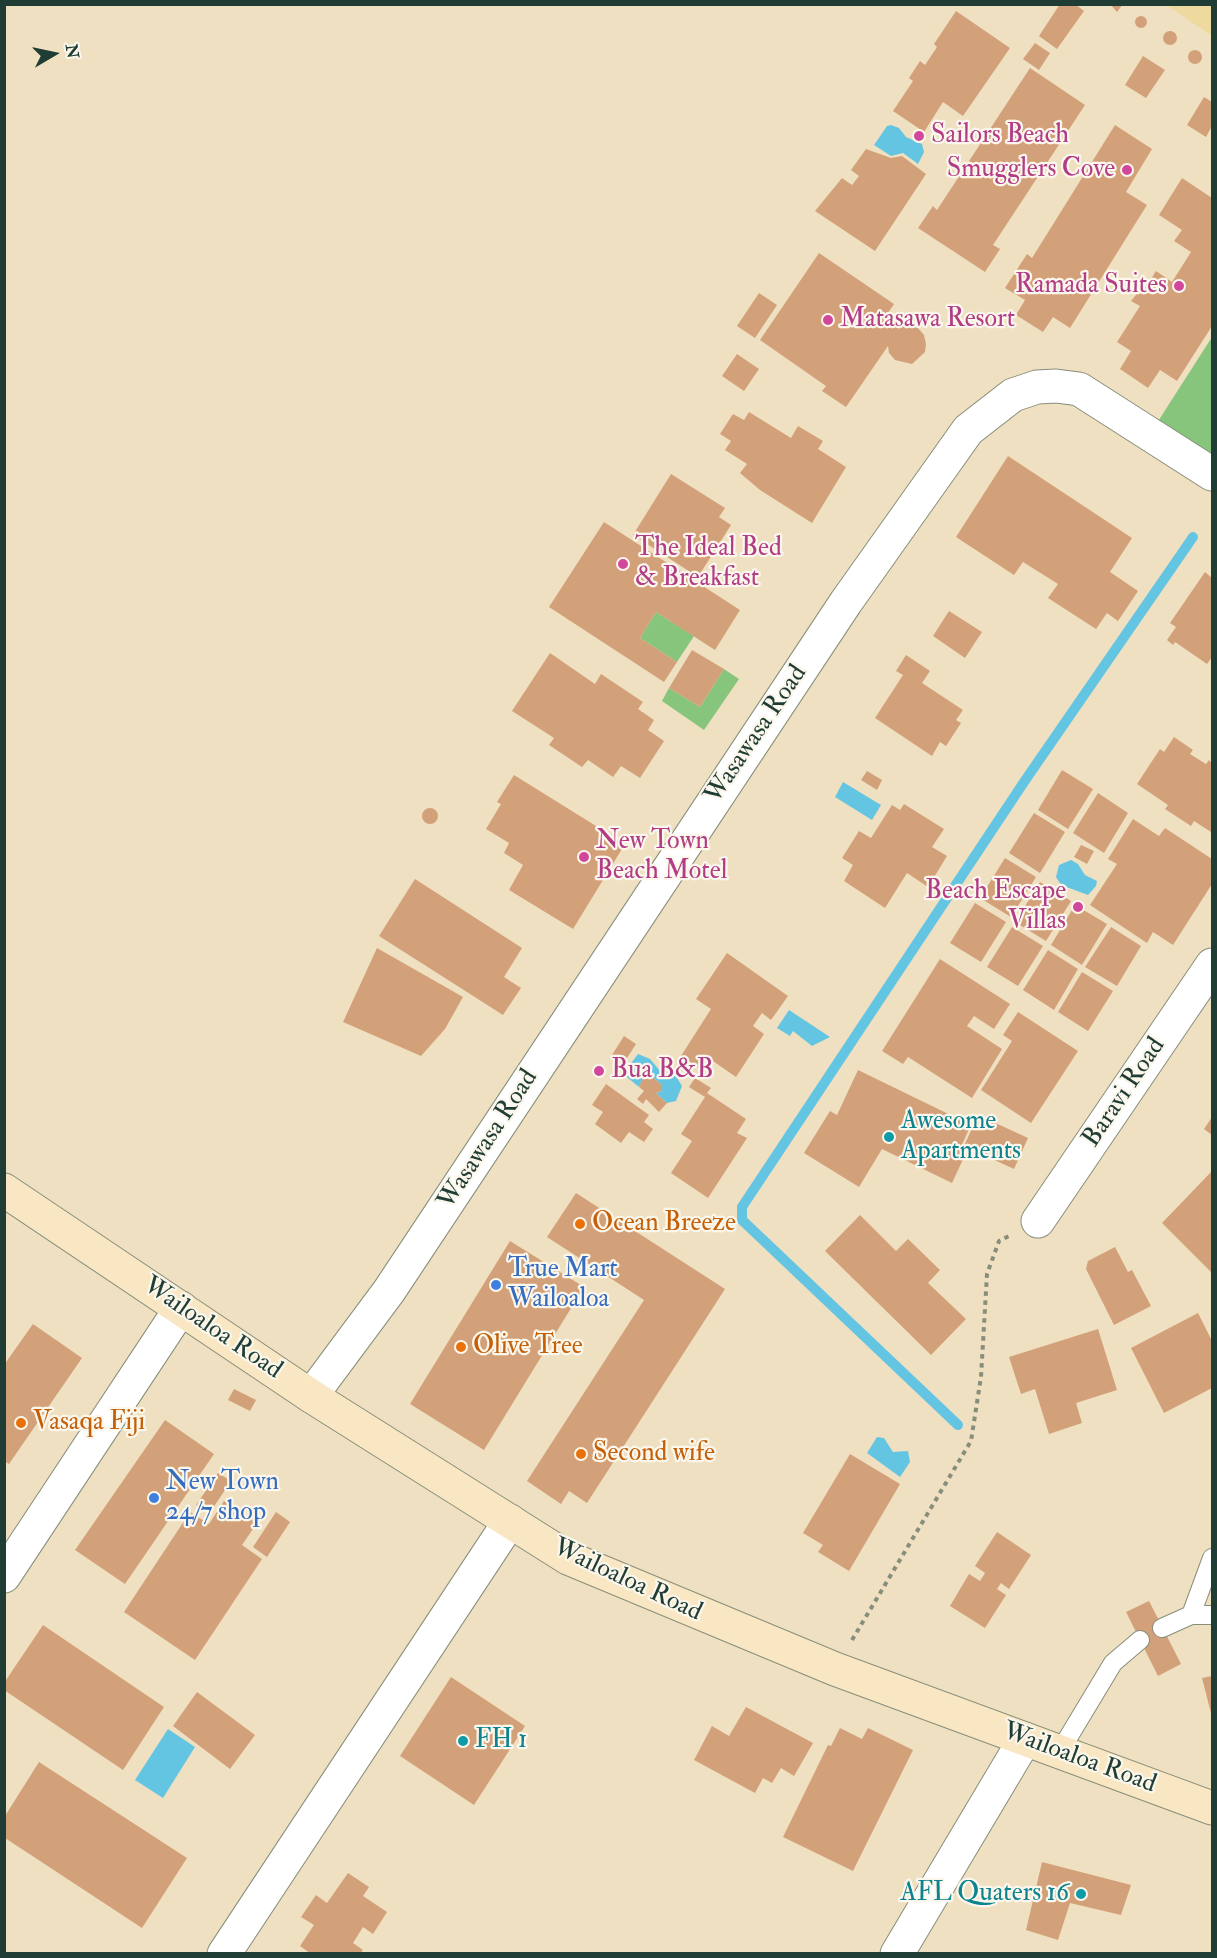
<!DOCTYPE html>
<style>
body{margin:0}
#map{position:relative;width:1217px;height:1958px;overflow:hidden;background:#efe0c1;font-family:"IM FELL Double Pica",serif}
canvas{display:block}
.frame{position:absolute;inset:0;border:6px solid #1f3d34;pointer-events:none}
.north{position:absolute;left:24px;top:24px;width:60px;height:60px;-webkit-text-stroke:4px #fbf7ec;paint-order:stroke;rotate:81deg;font-size:16px;font-weight:700;line-height:24px;text-align:center;color:#1f3d34}
.north::after{content:'';display:block;margin:auto;width:21px;height:27px;background:#1f3d34;clip-path:polygon(50% 0,100% 100%,50% 72%,0 100%)}
</style>
<div id="map">
<canvas width="1217" height="1958"></canvas>
<div class="frame"></div>
<div class="north">N</div>
</div>
<script>
const ctx = document.querySelector('canvas').getContext('2d');
ctx.lineJoin = 'round';
function paint(path, color) { ctx.fillStyle = color; ctx.fill(path, 'evenodd'); }
const shape = rows => new Path2D(rows.map(r => 'M' + r).join(''));
function strokePath(path, color, width, dash) { ctx.strokeStyle = color; ctx.lineWidth = width; ctx.lineCap = dash ? 'butt' : 'round'; ctx.setLineDash(dash || []); ctx.stroke(path); }
function label(font, color, halo, rows, align = 'center') {
  ctx.font = font + ' "IM FELL Double Pica",serif'; ctx.lineWidth = 4.5; ctx.setLineDash([]); ctx.textBaseline = 'middle'; ctx.strokeStyle = halo; ctx.fillStyle = color; for (const [text, x, y, turn = 0] of rows) {
    ctx.save(); ctx.translate(x, y); ctx.rotate((+turn || 0) * Math.PI / 180); ctx.textAlign = isNaN(turn) ? turn : align; if (halo) ctx.strokeText(text, 0, 0); ctx.fillText(text, 0, 0); ctx.restore();
  }
}
paint(shape([
 [1212,337,1212,466,1155,426],
 [656,612,694,636,677,662,640,638],
 [724,669,739,679,704,730,662,701,669,688,700,707]
]), '#88c57c');
paint(shape([
 [1166,5,1212,5,1212,36,1171,8]
]), '#eeda9e');
paint(shape([
 [891,125,899,128,906,137,922,144,924,152,918,164,903,153,891,156,874,145,887,126],
 [843,782,881,805,872,820,835,797],
 [1071,860,1078,864,1085,875,1097,881,1096,886,1088,895,1061,885,1056,877,1059,865],
 [789,1010,830,1037,812,1046,793,1031,790,1036,777,1028],
 [638,1054,650,1059,661,1072,676,1076,682,1086,676,1101,667,1103,656,1093,662,1091,662,1085,650,1075,644,1076,639,1087,623,1074],
 [877,1437,884,1438,893,1452,908,1451,910,1462,900,1477,867,1453],
 [168,1729,195,1747,163,1798,135,1780]
]), '#64c5e2');
strokePath(shape([
 [958,1425,742,1220,742,1207,1024,782,1193,537]
]), '#64c5e2', 10);
paint(shape([
 [1060,4,1075,4,1084,11,1057,49,1039,36],
 [1110,4,1123,4,1117,12],
 [956,11,1010,48,963,116,943,102,924,132,893,111,913,81,909,78,920,61,925,65,937,47,934,44],
 '1135 22a6 6 0 1 1 12 0a6 6 0 1 1-12 0Z',
 '1163 38a7 7 0 1 1 14 0a7 7 0 1 1-14 0Z',
 [1035,43,1050,53,1039,70,1023,59],
 '1188 57a7 7 0 1 1 14 0a7 7 0 1 1-14 0Z',
 [1143,56,1165,70,1146,98,1125,85],
 [1030,68,1085,105,993,245,1000,249,985,272,918,228,933,206,937,210],
 [1204,97,1212,102,1212,126,1206,137,1187,125],
 [1115,125,1152,149,1126,192,1147,205,1070,328,1053,317,1043,332,1016,315,1025,300,1005,288,1027,254,1032,258],
 [866,149,891,158,902,156,926,174,875,251,815,211,842,178,852,185,859,176,851,170],
 [1182,178,1212,198,1212,326,1177,381,1160,370,1148,388,1120,369,1131,351,1117,342,1140,306,1131,301,1139,291,1142,293,1156,271,1172,282,1191,252,1174,241,1182,230,1159,215],
 [819,253,894,304,888,313,898,320,901,315,906,319,902,325,918,328,924,335,926,344,925,352,912,364,895,360,889,353,888,346,846,407,822,391,826,386,760,340],
 [759,293,777,305,755,338,737,326],
 [737,354,759,369,744,391,722,376],
 [749,412,791,438,798,426,823,441,818,449,846,467,812,523,760,490,740,473,747,464,725,450,731,441,720,434,733,414,744,420],
 [1008,456,1132,538,1110,572,1138,591,1118,621,1107,613,1096,629,1048,598,1058,584,1023,562,1014,575,956,537],
 [671,474,725,508,719,517,731,525,698,577,633,535],
 [604,522,740,610,715,650,656,612,640,638,677,662,664,682,549,607],
 [1205,572,1212,578,1212,657,1207,664,1175,642,1173,645,1167,640,1176,627,1170,623],
 [949,611,982,632,965,658,933,636],
 [692,650,724,669,700,707,669,688],
 [550,653,595,684,601,674,643,702,638,709,654,720,648,730,664,741,640,778,621,766,613,777,588,760,582,767,549,745,554,738,512,711],
 [906,655,930,671,922,683,963,710,956,720,961,723,946,746,940,742,932,756,875,718,903,675,896,671],
 [1174,737,1193,750,1190,754,1206,764,1209,760,1212,763,1211,832,1194,821,1191,826,1165,809,1168,805,1137,784,1160,749,1164,752],
 [1062,770,1093,789,1068,829,1038,810],
 [867,771,882,780,877,790,861,780],
 [514,775,625,844,573,929,509,890,523,865,504,853,509,843,486,829,501,804,497,802],
 [1098,793,1128,813,1104,853,1073,833],
 [904,804,944,829,932,847,947,856,928,887,907,873,885,908,844,881,853,865,842,858,859,831,871,838,892,805,900,810],
 '422 816a8 8 0 1 1 16 0a8 8 0 1 1-16 0Z',
 [1034,813,1065,832,1040,873,1009,853],
 [1133,819,1159,836,1165,828,1212,859,1212,884,1173,945,1153,932,1147,943,1090,905,1117,864,1108,859],
 [1081,845,1094,851,1087,864,1074,857],
 [1005,858,1036,877,1011,917,980,898],
 [415,879,522,948,504,977,521,988,503,1015,379,936],
 [1040,882,1071,901,1046,941,1015,922],
 [975,903,1006,922,981,962,950,943],
 [1075,905,1107,924,1082,965,1051,945],
 [1012,927,1043,946,1018,986,987,967],
 [1111,927,1141,946,1117,986,1085,967],
 [377,948,463,997,445,1029,421,1056,343,1022],
 [1048,950,1078,969,1054,1010,1023,990],
 [727,953,788,996,771,1020,762,1013,753,1026,764,1034,736,1077,707,1057,699,1068,681,1056,711,1009,696,999],
 [940,959,1010,1004,994,1029,974,1016,967,1026,1002,1049,972,1098,908,1057,903,1064,882,1051],
 [1082,972,1113,991,1088,1031,1058,1012],
 [1018,1012,1078,1051,1031,1123,981,1090,1012,1041,1003,1035],
 [624,1036,636,1044,622,1066,610,1058],
 [858,1070,971,1125,960,1149,966,1153,952,1183,882,1149,859,1187,804,1153,830,1111,837,1115],
 [650,1075,662,1085,662,1091,656,1093,667,1103,659,1112,646,1099,643,1104,637,1099,644,1091,639,1087,644,1076],
 [695,1078,711,1088,707,1093,746,1119,737,1133,747,1138,708,1198,671,1173,692,1141,681,1134,705,1097,689,1087],
 [606,1084,649,1115,644,1122,653,1129,644,1142,629,1132,621,1143,595,1124,603,1112,592,1105],
 [978,1115,1028,1138,1014,1169,964,1146],
 [1212,1117,1212,1135,1204,1129],
 [1212,1171,1212,1273,1162,1223],
 [576,1193,725,1289,587,1503,569,1491,561,1504,527,1481,644,1300,547,1237],
 [860,1215,896,1251,908,1239,940,1270,928,1283,966,1319,931,1355,825,1251],
 [510,1241,584,1287,484,1450,410,1404],
 [1115,1247,1128,1272,1132,1270,1151,1306,1114,1325,1086,1269,1088,1261],
 [1198,1313,1212,1341,1212,1388,1164,1413,1131,1348],
 [33,1324,82,1358,9,1464,4,1461,4,1365],
 [1098,1329,1117,1390,1076,1403,1082,1423,1049,1434,1035,1389,1021,1394,1009,1357],
 [234,1389,256,1400,250,1411,228,1400],
 [165,1420,214,1454,125,1584,75,1550],
 [850,1454,900,1484,849,1571,818,1552,823,1545,803,1533],
 [218,1473,231,1481,209,1514,196,1505],
 [224,1501,257,1523,242,1545,262,1559,195,1660,124,1612,190,1512,209,1524],
 [276,1512,290,1522,267,1557,253,1547],
 [997,1532,1031,1555,1009,1589,1001,1583,997,1589,1006,1595,985,1628,950,1606,969,1574,980,1581,985,1573,975,1566],
 [1149,1601,1181,1664,1158,1676,1126,1612],
 [43,1625,164,1707,123,1770,4,1690,4,1683],
 [1212,1676,1212,1717,1202,1678],
 [451,1677,525,1726,474,1805,400,1756],
 [197,1692,255,1735,230,1769,173,1726],
 [746,1707,813,1743,794,1776,781,1768,772,1783,763,1778,755,1793,694,1760,712,1726,729,1736],
 [840,1728,862,1739,868,1728,913,1750,853,1871,783,1837,828,1745,831,1746],
 [39,1762,187,1858,142,1928,5,1838,5,1816],
 [1042,1862,1131,1885,1121,1915,1070,1903,1058,1940,1026,1930],
 [348,1873,369,1887,363,1896,387,1912,373,1934,363,1927,353,1943,363,1950,360,1954,311,1954,300,1946,314,1925,301,1917,316,1895,327,1903]
]), '#d3a179');
const lane = shape([
 [1191,1615,1212,1558],
 [1162,1628,1191,1615,1212,1615],
 [1060,1751,1113,1663,1140,1640]
]);
const street = shape([
 [1038,1221,1212,965],
 [311,1396,389,1291,846,602,968,430,1013,395,1037,387,1056,386,1079,389,1212,474],
 [4,1576,181,1308],
 [224,1954,510,1521],
 [897,1954,1025,1739]
]);
const secondary = shape([
 [4,1190,311,1396,568,1558,835,1669,1212,1808]
]);
strokePath(lane, '#878e7a', 20);
strokePath(street, '#878e7a', 35);
strokePath(secondary, '#878e7a', 35);
strokePath(shape([
 [852,1640,971,1441,981,1377,987,1274,999,1241,1011,1235]
]), '#878e7a', 4, [4.5, 4.5]);
strokePath(lane, '#fff', 18);
strokePath(street, '#fff', 33);
strokePath(secondary, '#f9e7c3', 33);
for (const [x, y, r, color] of [
 [919,136,6,"#d1479c"],
 [1127,170,6,"#d1479c"],
 [1179,286,6,"#d1479c"],
 [828,320,6,"#d1479c"],
 [623,564,6,"#d1479c"],
 [584,857,6,"#d1479c"],
 [1078,907,6,"#d1479c"],
 [599,1071,6,"#d1479c"],
 [889,1137,6,"#0f9aa8"],
 [580,1224,6,"#e8710a"],
 [496,1285,6,"#3f7fe0"],
 [461,1347,6,"#e8710a"],
 [21,1423,6,"#e8710a"],
 [581,1454,6,"#e8710a"],
 [154,1498,6,"#3f7fe0"],
 [463,1741,6,"#0f9aa8"],
 [1081,1894,6,"#0f9aa8"]
]) { const dot = new Path2D(); dot.arc(x, y, r, 0, 2 * Math.PI); ctx.fillStyle = color; ctx.fill(dot); strokePath(dot, '#fbf7ec', 2); }
label('26px', '#b23c85', '#fbf7ec', [
 ["Sailors Beach",931,136],
 ["Smugglers Cove",1115,170,"right"],
 ["Ramada Suites",1167,286,"right"],
 ["Matasawa Resort",840,320],
 ["The Ideal Bed",635,549],
 ["& Breakfast",635,579],
 ["New Town",596,842],
 ["Beach Motel",596,872],
 ["Beach Escape",1066,892,"right"],
 ["Villas",1066,922,"right"],
 ["Bua B&B",611,1071]
], 'left');
label('26px', '#1f3d34', '#fbf7ec', [
 ["Wasawasa Road",757,735,-56],
 ["Baravi Road",1125,1093,-56],
 ["Wasawasa Road",489,1140,-57],
 ["Wailoaloa Road",212,1329,34],
 ["Wailoaloa Road",627,1581,25],
 ["Wailoaloa Road",1079,1759,20]
]);
label('26px', '#0d838f', '#fbf7ec', [
 ["Awesome",901,1122],
 ["Apartments",901,1152],
 ["FH 1",475,1741],
 ["AFL Quaters 16",1069,1894,"right"]
], 'left');
label('26px', '#c56008', '#fbf7ec', [
 ["Ocean Breeze",592,1224],
 ["Olive Tree",473,1347],
 ["Vasaqa Fiji",33,1423],
 ["Second wife",593,1454]
], 'left');
label('26px', '#366cbe', '#fbf7ec', [
 ["True Mart",508,1270],
 ["Wailoaloa",508,1300],
 ["New Town",166,1483],
 ["24/7 shop",166,1513]
], 'left');
</script>
